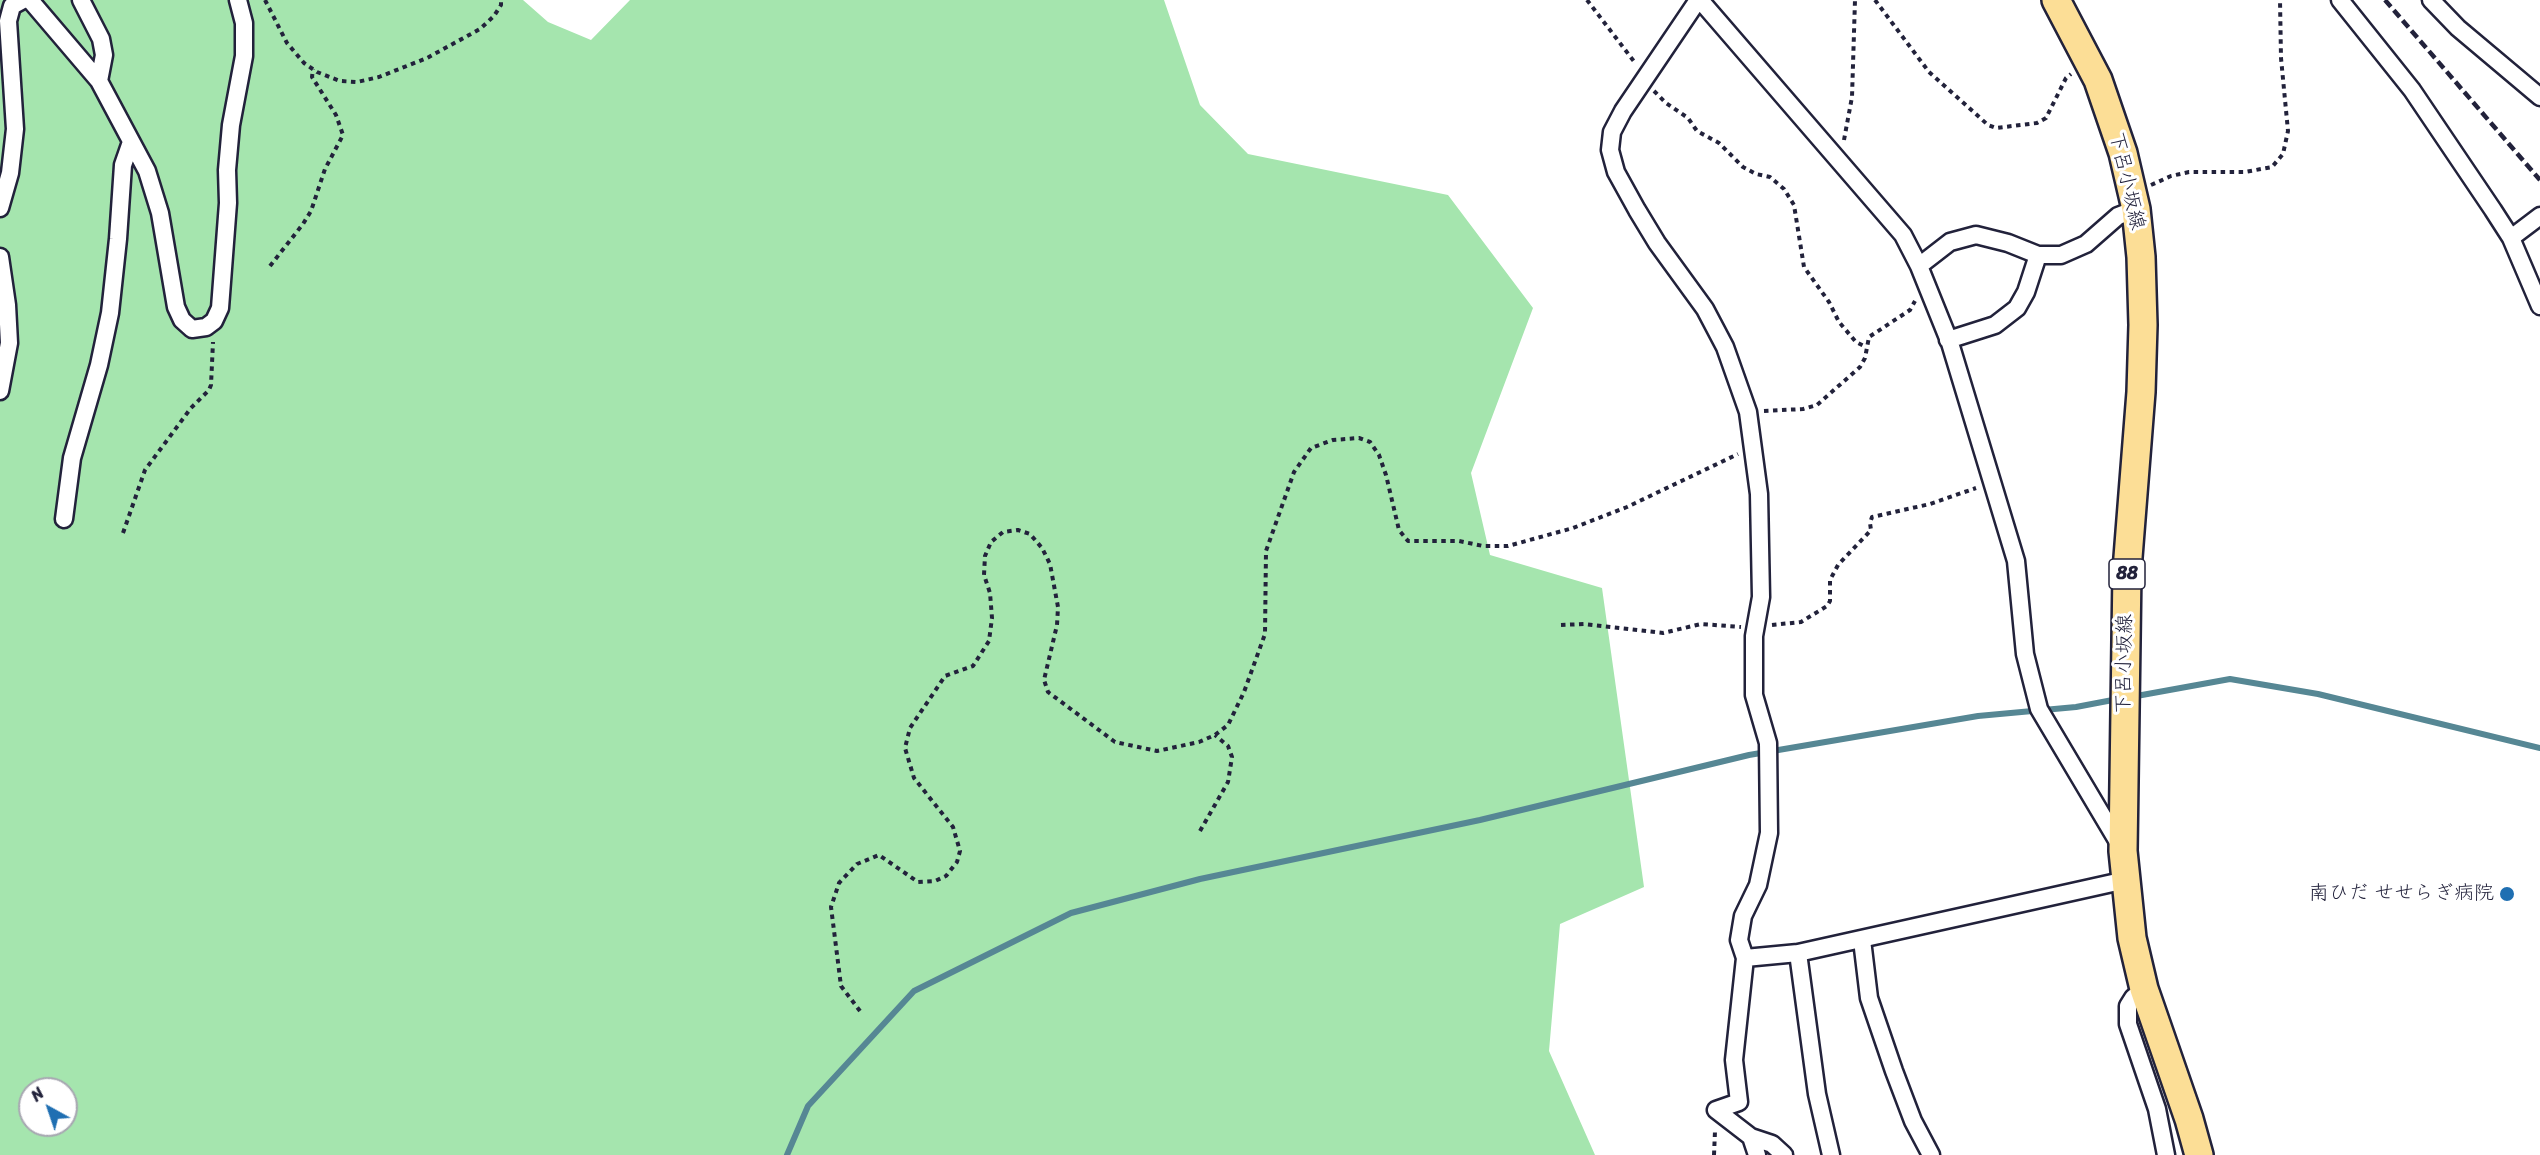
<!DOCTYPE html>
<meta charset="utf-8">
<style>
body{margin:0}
#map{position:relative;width:2540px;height:1155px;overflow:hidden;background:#fff;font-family:Sriracha,sans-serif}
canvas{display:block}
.north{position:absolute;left:18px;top:1077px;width:60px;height:60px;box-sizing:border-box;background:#fff;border:2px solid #a7a7b1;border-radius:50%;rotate:320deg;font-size:16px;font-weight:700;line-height:24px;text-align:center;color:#22223b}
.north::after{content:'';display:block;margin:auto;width:21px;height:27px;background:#1f6fb2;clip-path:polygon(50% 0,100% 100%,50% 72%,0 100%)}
</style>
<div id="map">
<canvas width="2540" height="1155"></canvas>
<div class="north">N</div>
</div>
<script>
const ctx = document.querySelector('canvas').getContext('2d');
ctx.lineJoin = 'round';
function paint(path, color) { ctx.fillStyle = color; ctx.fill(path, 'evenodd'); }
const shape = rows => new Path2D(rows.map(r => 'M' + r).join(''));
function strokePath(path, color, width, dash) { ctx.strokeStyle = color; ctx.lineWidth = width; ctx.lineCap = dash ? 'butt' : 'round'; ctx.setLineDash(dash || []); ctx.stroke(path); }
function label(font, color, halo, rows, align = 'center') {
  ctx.font = font + ' Sriracha,"Klee One",sans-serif'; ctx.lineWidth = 6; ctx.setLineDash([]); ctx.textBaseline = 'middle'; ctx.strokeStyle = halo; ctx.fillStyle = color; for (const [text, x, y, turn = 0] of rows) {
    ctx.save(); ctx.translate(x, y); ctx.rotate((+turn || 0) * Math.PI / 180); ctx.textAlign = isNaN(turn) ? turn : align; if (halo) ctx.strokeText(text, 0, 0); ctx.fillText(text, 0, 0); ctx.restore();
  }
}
paint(shape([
 [0,0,523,0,548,22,591,40,630,0,1164,0,1200,105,1248,154,1448,195,1533,308,1471,473,1490,555,1602,588,1644,887,1560,924,1549,1051,1595,1155,0,1155],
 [30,1089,66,1089,66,1125,30,1125]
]), '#a5e5ae');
strokePath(shape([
 [2131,697,2230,679,2318,694,2540,748],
 [787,1155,808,1106,914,991,1071,913,1200,879,1480,820,1749,755,1978,716,2076,707,2118,699]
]), '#568794', 6);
const street = shape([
 [30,0,99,81,147,171,160,213,176,307,182,320,192,329,206,327,214,321,220,308,228,203,227,170,231,125,244,56,244,23,238,0],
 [81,0,101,39,104,55,99,81],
 [1698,0,1623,111,1612,132,1610,150,1616,172,1637,210,1657,243,1705,309,1725,347,1748,412,1759,494,1761,597,1754,636,1754,695,1768,743,1769,833,1758,885,1743,916,1739,940,1745,958,1734,1060,1739,1102,1716,1110],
 [1700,0,1903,235,1919,266,1950,343,2016,561,2025,654,2039,709,2121,847],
 [2340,0,2412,90,2493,210,2511,238,2540,306],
 [2431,0,2458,28,2540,97],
 [0,208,10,173,15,129,8,21,12,6,23,0],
 [2511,238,2540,216],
 [0,257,7,305,9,343,0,391],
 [1919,266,1950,242,1976,235,2008,243,2038,255,2061,255,2086,244,2118,216,2136,209],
 [1948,340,1995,325,2017,308,2026,292,2038,255],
 [64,519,72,458,99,365,110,313,118,239,123,165,131,142],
 [1862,940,1869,998,1894,1071,1913,1121,1931,1155],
 [1798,953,1817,1094,1831,1155],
 [1745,958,1798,953,2126,880],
 [2144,989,2133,998,2128,1006,2128,1024,2157,1109,2166,1155],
 [1716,1110,1751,1137,1757,1155],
 [1751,1137,1772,1144,1784,1155]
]);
const primary = shape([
 [2056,0,2098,80,2123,153,2136,209,2141,257,2143,325,2141,392,2127,570,2123,851,2132,938,2144,989,2189,1119,2199,1155]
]);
strokePath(street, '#22223b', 21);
strokePath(primary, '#22223b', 32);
strokePath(shape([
 [265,0,287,43,304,63,317,72,340,81,357,82,379,77,427,58,480,29,494,16,501,5,501,0],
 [1587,0,1636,64],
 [1875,0,1929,72,1988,125,1996,128,2037,123,2046,118,2066,78,2071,74],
 [1654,91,1666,103,1688,118,1697,131,1719,143,1743,167,1756,174,1770,177,1784,189,1794,205,1804,267,1829,302,1839,322,1856,342,1866,347],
 [1844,140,1852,97,1855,0],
 [2151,185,2171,176,2189,172,2245,172,2272,167,2283,154,2288,131,2281,58,2280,0],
 [270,266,303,224,311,211,325,169,343,135,336,115,312,77,313,69],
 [1764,411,1803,409,1817,405,1860,367,1865,358,1869,337,1910,310,1915,301],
 [123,533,145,470,191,408,209,390,211,385,213,342],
 [1561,625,1584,624,1663,633,1701,624,1741,627],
 [1772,625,1801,622,1827,606,1830,601,1830,580,1838,565,1871,530,1870,523,1872,517,1930,504,1976,488],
 [1200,831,1228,782,1232,757,1228,746,1215,735],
 [860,1011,841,986,831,907,839,883,857,864,879,855,918,882,935,881,946,876,957,862,960,851,953,827,914,778,905,748,910,728,945,676,973,666,989,641,992,618,990,593,984,575,985,556,991,542,1003,532,1018,530,1030,534,1042,548,1050,564,1058,607,1057,625,1044,680,1048,692,1115,742,1157,751,1199,742,1215,735,1228,725,1244,692,1265,634,1266,551,1294,472,1311,448,1333,440,1359,438,1370,442,1379,455,1386,475,1399,530,1408,541,1459,541,1483,546,1508,546,1573,528,1627,507,1738,454],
 [1714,1155,1715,1131]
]), '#22223b', 4, [4.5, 4.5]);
strokePath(street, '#fff', 16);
strokePath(primary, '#fcde96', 27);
strokePath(shape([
 [2385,0,2540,180]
]), '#22223b', 4.5, [9, 4.5]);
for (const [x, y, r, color] of [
 [2507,894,8,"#1f6fb2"]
]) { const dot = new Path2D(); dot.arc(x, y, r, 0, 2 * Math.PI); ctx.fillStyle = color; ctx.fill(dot); strokePath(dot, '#fff', 2); }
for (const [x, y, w] of [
 [2127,574,36]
]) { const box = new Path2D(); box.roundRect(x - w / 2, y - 15, w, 30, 4.5); ctx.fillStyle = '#fff'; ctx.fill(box); strokePath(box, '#22223b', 1.5); }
label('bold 18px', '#22223b', null, [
 ["88",2127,574]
]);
label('20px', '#22223b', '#fff', [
 ["下呂小坂線",2126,181,77],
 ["下呂小坂線",2125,664,-89]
]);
label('20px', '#22223b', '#fff', [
 ["南ひだ せせらぎ病院",2494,894]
], 'right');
</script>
